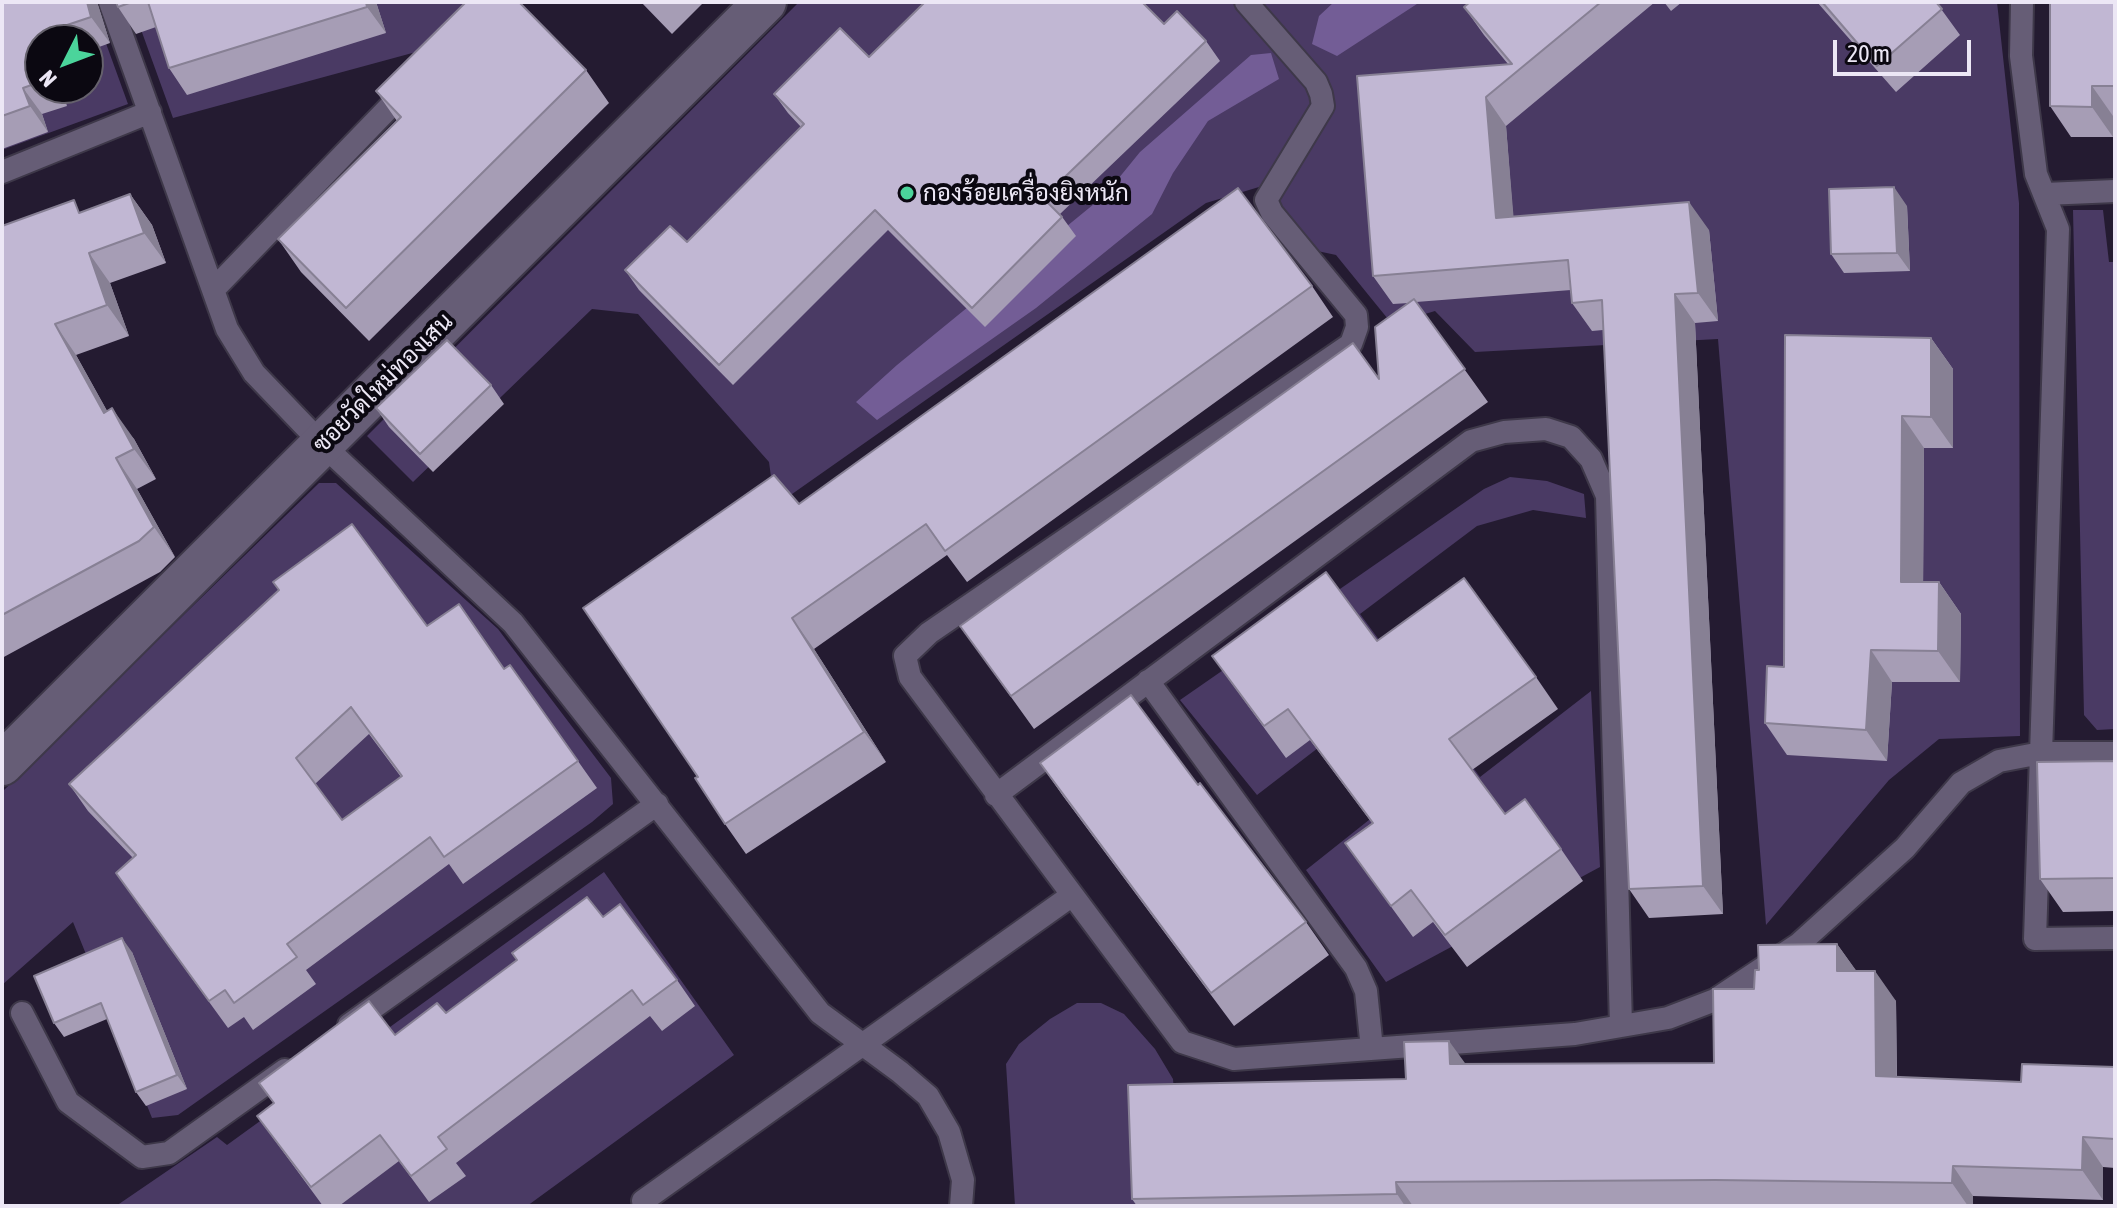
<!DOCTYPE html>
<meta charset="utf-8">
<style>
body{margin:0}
#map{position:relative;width:2117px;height:1208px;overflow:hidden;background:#241b31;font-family:"Asap Condensed",sans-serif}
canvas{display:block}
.frame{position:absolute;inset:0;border:4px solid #ece7f5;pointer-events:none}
.north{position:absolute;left:24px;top:24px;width:80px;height:80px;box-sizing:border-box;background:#0b0811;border:2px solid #65616c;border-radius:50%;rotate:228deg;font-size:22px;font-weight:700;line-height:32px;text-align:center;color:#ece7f5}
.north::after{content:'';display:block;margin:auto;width:28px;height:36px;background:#4bd49b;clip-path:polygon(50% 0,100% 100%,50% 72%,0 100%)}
.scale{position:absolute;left:1833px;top:40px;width:138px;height:36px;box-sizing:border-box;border:4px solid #ece7f5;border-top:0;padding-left:10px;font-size:24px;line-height:28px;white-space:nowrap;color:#ece7f5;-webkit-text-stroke:6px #0b0811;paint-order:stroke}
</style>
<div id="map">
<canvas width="2117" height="1208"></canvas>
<div class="frame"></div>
<div class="north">N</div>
<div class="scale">20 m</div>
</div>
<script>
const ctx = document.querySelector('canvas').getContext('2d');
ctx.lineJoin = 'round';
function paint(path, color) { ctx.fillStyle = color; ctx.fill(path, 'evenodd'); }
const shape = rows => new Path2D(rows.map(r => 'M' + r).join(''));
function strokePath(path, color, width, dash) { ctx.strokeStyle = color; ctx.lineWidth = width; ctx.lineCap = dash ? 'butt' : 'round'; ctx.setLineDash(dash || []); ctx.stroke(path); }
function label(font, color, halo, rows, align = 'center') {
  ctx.font = font + ' "Asap Condensed",Sarabun,sans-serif'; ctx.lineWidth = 8; ctx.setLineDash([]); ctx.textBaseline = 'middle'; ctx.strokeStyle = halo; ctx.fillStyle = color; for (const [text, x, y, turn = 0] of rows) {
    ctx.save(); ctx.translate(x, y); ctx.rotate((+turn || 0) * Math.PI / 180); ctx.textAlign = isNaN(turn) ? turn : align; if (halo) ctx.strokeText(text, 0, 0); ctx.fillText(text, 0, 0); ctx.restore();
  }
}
paint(shape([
 [2,2,91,2,128,104,2,150],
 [40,40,88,40,88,88,40,88],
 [131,2,466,2,416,52,173,118],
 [799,2,1997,2,2019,203,2020,736,1939,739,1889,780,1766,925,1718,339,1475,352,1435,311,1392,324,1336,255,1308,249,1259,187,1206,203,775,506,769,462,638,314,592,309,413,482,367,436],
 [2073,210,2103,210,2109,262,2115,262,2115,729,2097,730,2084,715],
 [1510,477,1547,481,1584,494,1586,518,1533,510,1477,526,1360,614,1480,777,1591,691,1600,867,1386,982,1306,870,1379,812,1327,741,1257,795,1180,700,1484,489],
 [319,483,336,483,498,629,611,778,613,804,592,822,178,1115,152,1118,73,922,2,985,2,792],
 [604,872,734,1055,527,1206,116,1206,217,1137,227,1145],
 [1077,1003,1101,1003,1124,1014,1155,1049,1173,1079,1183,1206,1015,1206,1006,1064,1019,1044,1050,1019]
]), '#4a3a64');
paint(shape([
 [1334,2,1420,2,1337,56,1312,44,1319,16],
 [1271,53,1279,79,1208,121,1173,173,1152,214,1036,308,877,420,856,402,897,365,1105,195,1140,152,1251,55]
]), '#735d96');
const service = shape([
 [110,2,227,329,254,373,322,444,513,623,820,1013,900,1072,928,1096,949,1132,963,1180,961,1206],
 [1246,2,1316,82,1321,94,1323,106,1266,200,1272,213,1356,315,1357,327,1351,344,929,633,905,656,910,677,1182,1042,1234,1059,1575,1034,1668,1018,1715,1000,1799,944,1905,848,1961,783,1999,761,2041,753,2115,753],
 [2022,2,2021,56,2036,174,2058,229,2035,939,2115,938],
 [2,172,150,112],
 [2045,194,2115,191],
 [213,290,407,89],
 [1148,681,1356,968,1366,991,1372,1049],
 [996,795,1471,441,1504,432,1546,429,1571,437,1591,459,1607,496,1621,1026],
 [22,1013,68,1102,142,1157,169,1153,285,1070],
 [349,1025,657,804],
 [643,1201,1071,896]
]);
const minor = shape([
 [2,764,765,2]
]);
strokePath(service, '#3e3849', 26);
strokePath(minor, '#3e3849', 46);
strokePath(service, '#665d76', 22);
strokePath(minor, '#665d76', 42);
paint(shape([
 [2,2,97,2,110,43,88,51,88,40,40,40,40,88,69,88,62,91,67,106,42,114,48,132,2,149],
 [116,2,376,2,386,33,187,95,169,68,156,27,136,34,118,7],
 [641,2,704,2,672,34],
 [1470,2,1655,2,1506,126,1513,217,1709,230,1718,321,1695,323,1723,914,1649,918,1629,889,1603,330,1592,331,1572,303,1571,290,1416,302,1488,402,1034,729,960,626,1379,379,1409,303,1393,304,1373,276,1508,64,1484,35,1464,7],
 [1664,2,1682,2,1671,11],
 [1817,2,1936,2,1960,35,1896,92],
 [2115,2,2115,116,2113,116,2113,137,2071,137,2050,106],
 [1164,24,1206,41,1220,61,1060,214,1076,236,985,327,888,230,733,385,639,290,625,270,687,242,801,127,788,113,774,94,869,57],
 [88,67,93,80,88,81],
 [586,70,609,103,369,341,301,272,278,239,397,121,376,91],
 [130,194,152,225,166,263,110,283,129,336,76,355,107,411,134,439,156,479,137,489,175,557,160,572,2,658,2,226,83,212],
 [1907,206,1910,271,1844,273,1831,254],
 [1312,286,1333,317,967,582,947,555,814,649,886,762,746,854,725,824,698,777,799,504],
 [1931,338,1953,369,1953,448,1924,448,1923,582,1939,582,1961,614,1960,682,1892,682,1887,761,1787,755,1765,723,1784,667],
 [491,385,504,404,433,472,389,427,376,408],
 [427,626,504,669,510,665,597,788,463,884,449,864,306,970,316,984,253,1030,244,1017,228,1028,135,900,133,858,88,811,69,784],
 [369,734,401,777,342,820,315,784],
 [1377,641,1536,677,1558,709,1472,770,1505,814,1561,849,1583,881,1467,967,1433,922,1413,937,1345,843,1372,823,1310,740,1286,758,1212,656],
 [2115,761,2115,911,2063,912,2040,879],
 [1040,763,1198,785,1306,922,1329,955,1234,1026,1063,796],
 [603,917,677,980,695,1006,662,1031,650,1016,456,1163,466,1176,429,1202,399,1161,339,1206,323,1206,257,1116,274,1104,259,1083,395,1035,446,1013],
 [1837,944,1856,971,1896,1001,1897,1077,2021,1082,2115,1067,2115,1168,2103,1167,2103,1200,1973,1196,1973,1206,1137,1206,1132,1199,1406,1079,1466,1064,1714,1063,1754,989,1759,970],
 [132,952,187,1089,146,1106,136,1092,107,1019,64,1037,54,1023]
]), '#a69db5');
paint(shape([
 [87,2,97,2,110,43,91,17],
 [366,2,376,2,386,33,367,7],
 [64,26,74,40,69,40],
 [2092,86,2113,116,2113,137,2092,107],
 [23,88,42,114,48,132,30,106],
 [55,88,60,88,67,106],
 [1486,97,1506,126,1516,246,1496,218],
 [1894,187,1907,206,1910,271,1897,253],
 [130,194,152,225,166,263,144,233],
 [1689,202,1709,230,1718,321,1698,293],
 [89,253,110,283,129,336,107,305],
 [1675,294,1695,323,1723,914,1703,886],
 [55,324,76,355,125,443,104,413],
 [1931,338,1953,369,1953,448,1931,417],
 [112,408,134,439,156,479,134,449],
 [1902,416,1924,448,1923,613,1901,582],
 [116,458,137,489,175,557,154,527],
 [1939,582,1961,614,1960,682,1938,651],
 [792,618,814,649,886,762,864,732],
 [1871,650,1892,682,1887,761,1866,730],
 [122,938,132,952,187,1089,177,1075],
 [1837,944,1858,973,1837,971],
 [1875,971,1896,1001,1897,1106,1876,1076],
 [1449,1041,1470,1070,1450,1064],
 [2083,1137,2103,1167,2103,1200,2082,1170],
 [1953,1166,1973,1196,1973,1206,1968,1206,1952,1183],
 [1396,1182,1413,1206,1405,1206,1397,1194]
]), '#878094');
const building = shape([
 [2,2,87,2,91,17,64,26,69,40,40,40,40,82,23,88,30,106,2,116,2,2],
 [116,2,132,2,118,7,116,2],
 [148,2,366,2,367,7,169,68,148,2],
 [466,2,519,2,586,70,346,308,278,239,401,117,376,91,466,2],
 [925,2,1142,2,1164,24,1177,11,1206,41,1043,198,1062,217,972,308,875,210,719,365,625,270,670,226,687,242,804,124,774,94,840,28,869,57,925,2],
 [1470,2,1601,2,1486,97,1496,218,1689,202,1698,293,1675,294,1703,886,1629,889,1602,300,1572,303,1568,260,1373,276,1357,76,1512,64,1464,7,1470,2],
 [1822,2,1936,2,1942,9,1877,66,1822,2],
 [2050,2,2115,2,2115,86,2092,86,2092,107,2050,106,2050,2],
 [1894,187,1897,253,1831,254,1829,189,1894,187],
 [1238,188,1312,286,945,551,926,524,792,618,864,732,725,824,695,778,698,777,583,608,774,475,799,504,1238,188],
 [130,194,144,233,89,253,107,305,55,324,104,413,112,408,134,449,116,458,154,527,139,541,2,615,2,226,74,200,79,213,130,194],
 [1414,299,1465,369,1011,696,960,626,1353,343,1379,379,1375,327,1414,299],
 [1785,335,1931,338,1931,417,1902,416,1901,582,1939,582,1938,651,1871,650,1866,730,1765,723,1767,666,1784,667,1785,335],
 [447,340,491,385,420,454,376,408,447,340],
 [352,524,427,626,459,604,504,669,510,665,578,761,444,857,430,837,287,944,297,957,234,1003,225,990,209,1001,116,873,136,855,69,784,279,590,273,582,352,524],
 [351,707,402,776,342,820,296,758,351,707],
 [1326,572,1377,641,1464,578,1536,677,1449,739,1505,814,1525,799,1561,849,1445,935,1411,890,1391,906,1345,843,1373,823,1288,709,1264,726,1212,656,1326,572],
 [1131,695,1198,785,1200,783,1306,922,1211,993,1040,763,1131,695],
 [2115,761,2115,878,2040,879,2037,762,2115,761],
 [587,897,603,917,620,904,677,980,643,1005,632,990,438,1137,447,1149,411,1176,380,1135,311,1187,257,1116,274,1103,259,1083,369,1001,395,1035,437,1003,446,1013,517,960,512,953,587,897],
 [122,938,177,1075,136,1092,101,1003,54,1023,34,976,122,938],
 [1837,944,1837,971,1875,971,1876,1076,2021,1082,2022,1064,2115,1067,2115,1139,2083,1137,2082,1170,1953,1166,1952,1183,1715,1180,1396,1182,1397,1194,1132,1199,1128,1085,1406,1079,1404,1042,1449,1041,1450,1064,1714,1063,1713,989,1754,989,1755,970,1759,970,1758,945,1837,944]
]);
paint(building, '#c1b7d3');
strokePath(building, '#878094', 2);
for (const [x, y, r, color] of [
 [907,193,8,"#4bd49b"]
]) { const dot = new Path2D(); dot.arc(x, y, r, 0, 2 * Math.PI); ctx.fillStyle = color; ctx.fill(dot); strokePath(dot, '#0b0811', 3); }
label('24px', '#ece7f5', '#0b0811', [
 ["กองร้อยเครื่องยิงหนัก",923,193]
], 'left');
label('24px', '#ece7f5', '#0b0811', [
 ["ซอยวัดใหม่ทองเสน",383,383,-45]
]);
</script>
